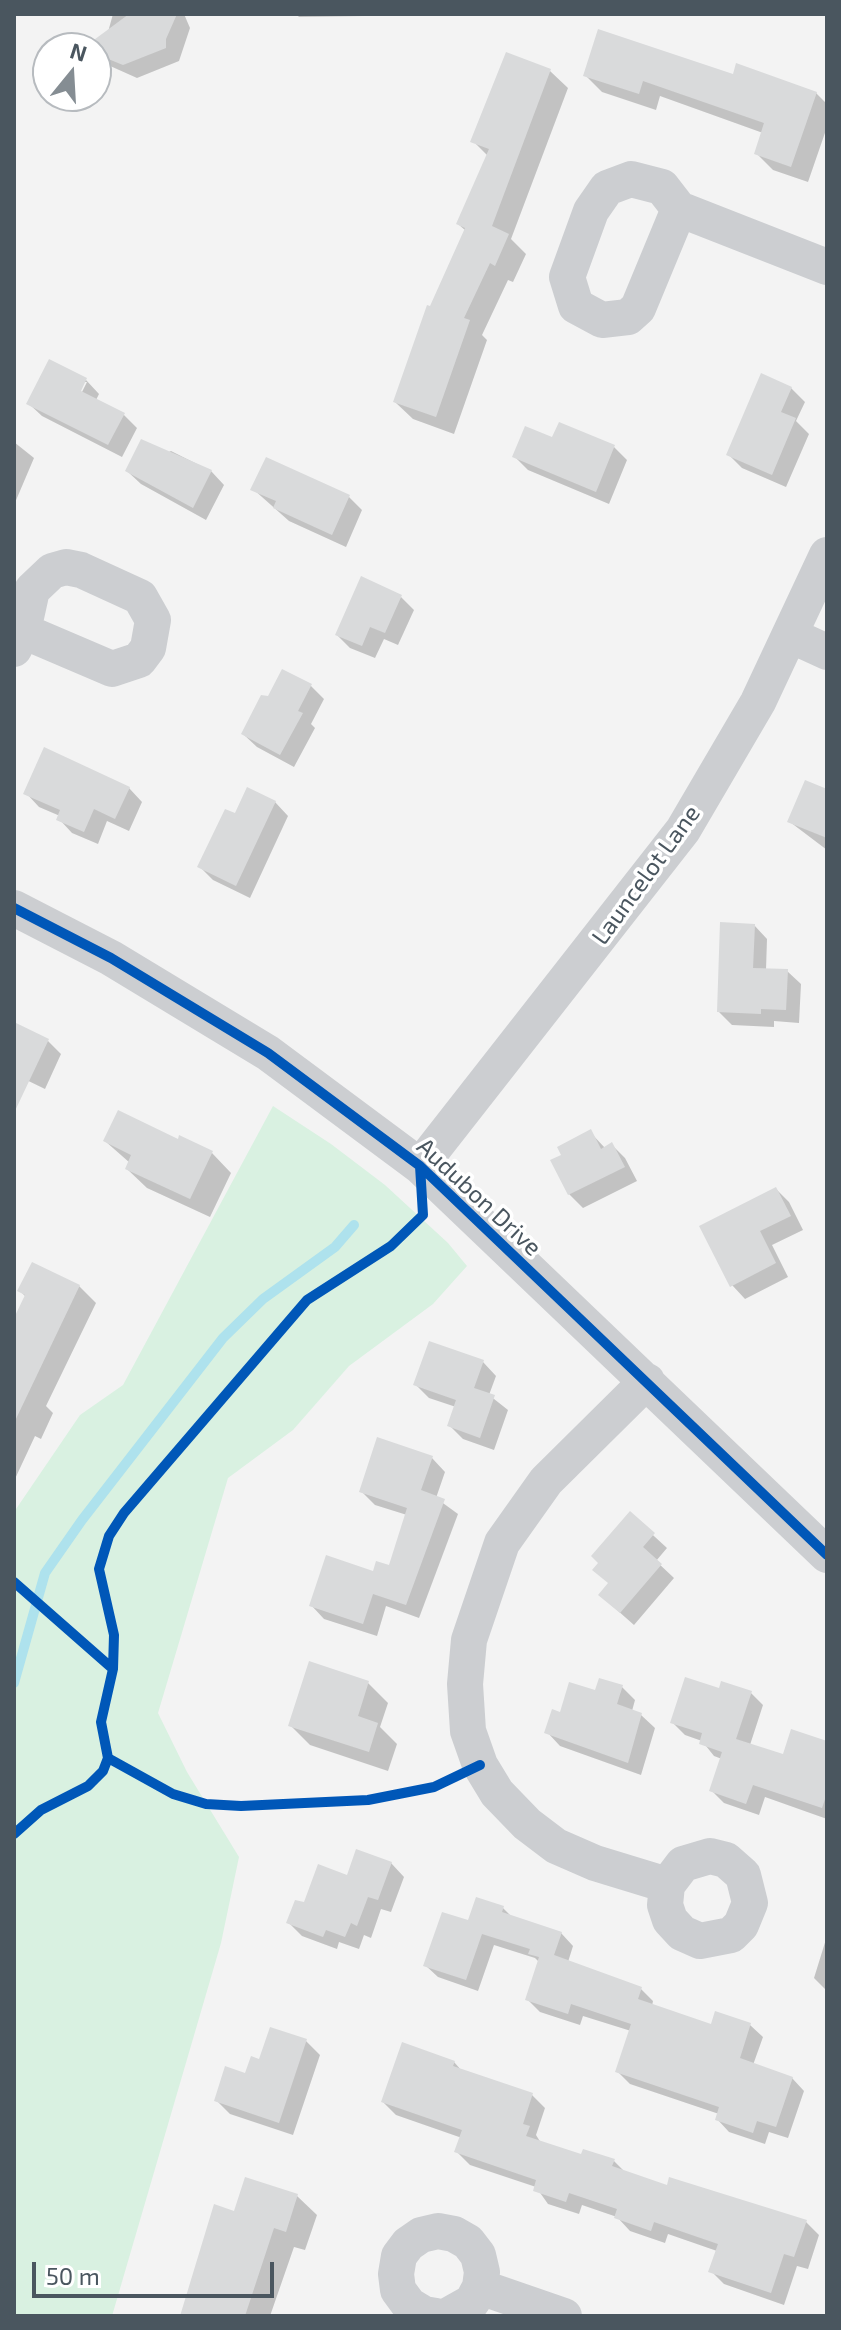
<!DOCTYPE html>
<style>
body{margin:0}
#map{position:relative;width:841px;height:2330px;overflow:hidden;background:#f3f3f3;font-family:"Exo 2",sans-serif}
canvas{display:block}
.frame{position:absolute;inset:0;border:16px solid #4a565f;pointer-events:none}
.north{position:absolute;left:32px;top:32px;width:80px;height:80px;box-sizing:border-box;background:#fff;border:2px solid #b7bbbf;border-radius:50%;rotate:18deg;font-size:22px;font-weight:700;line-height:32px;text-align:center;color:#4a565f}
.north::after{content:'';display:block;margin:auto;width:28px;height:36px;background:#858d93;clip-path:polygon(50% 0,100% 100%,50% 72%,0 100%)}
.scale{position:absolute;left:32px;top:2262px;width:242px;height:36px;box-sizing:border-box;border:4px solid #4a565f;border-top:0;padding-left:10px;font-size:24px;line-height:28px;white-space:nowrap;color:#4a565f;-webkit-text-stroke:6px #fff;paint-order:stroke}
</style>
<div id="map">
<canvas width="841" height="2330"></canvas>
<div class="frame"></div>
<div class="north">N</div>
<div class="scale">50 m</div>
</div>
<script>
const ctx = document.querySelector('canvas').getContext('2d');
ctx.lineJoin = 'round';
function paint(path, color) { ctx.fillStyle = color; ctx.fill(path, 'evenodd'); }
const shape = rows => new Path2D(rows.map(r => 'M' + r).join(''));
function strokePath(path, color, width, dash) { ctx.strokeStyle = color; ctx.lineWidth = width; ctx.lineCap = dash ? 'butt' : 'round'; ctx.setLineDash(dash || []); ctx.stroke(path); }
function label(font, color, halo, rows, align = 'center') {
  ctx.font = font + ' "Exo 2",sans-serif'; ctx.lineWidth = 7; ctx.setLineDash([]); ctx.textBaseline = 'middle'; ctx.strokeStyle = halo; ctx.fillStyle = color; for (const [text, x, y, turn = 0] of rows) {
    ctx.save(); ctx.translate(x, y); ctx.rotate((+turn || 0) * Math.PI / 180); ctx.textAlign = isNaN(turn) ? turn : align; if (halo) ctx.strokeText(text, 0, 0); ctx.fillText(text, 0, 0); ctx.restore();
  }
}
paint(shape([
 [273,1106,331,1144,385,1185,448,1243,467,1266,433,1304,349,1366,293,1430,228,1478,158,1713,187,1772,239,1857,221,1943,112,2316,14,2316,14,1512,80,1415,123,1385]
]), '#d9f1e1');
paint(shape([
 [113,14,184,14,190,28,179,61,137,78,99,61,96,48,87,48,108,32],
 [296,14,365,14,365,16,299,17],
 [550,71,568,88,511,239,526,254,513,282,508,280,482,335,487,340,454,434,413,419,395,402,466,231,458,224,488,156,473,141],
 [585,75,734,76,816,93,827,104,827,127,808,182,773,170,756,153,763,133,660,96,656,110,602,92],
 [86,380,99,394,96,400,123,414,137,428,122,457,42,416,28,403],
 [83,382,87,382,78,400],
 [791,388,805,402,796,421,809,434,786,487,742,468,728,454],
 [553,440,614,447,627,460,609,504,528,470,515,457],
 [14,442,34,458,14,505],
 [171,451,211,471,224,485,206,520,141,484,127,471],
 [253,489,349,497,362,510,346,547,289,521],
 [401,597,414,610,398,645,384,639,375,658,350,648,337,635],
 [283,671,311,686,324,699,311,724,315,728,294,767,257,747,243,734,269,699],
 [129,788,142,802,129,831,107,821,98,844,72,833,59,819,60,816,39,807,26,793],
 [827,791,827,850,790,822],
 [275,802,288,816,250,898,213,880,200,867],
 [754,925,767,939,766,970,787,971,801,984,799,1023,774,1021,774,1027,732,1025,719,1012],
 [14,1024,48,1041,61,1054,45,1089,14,1074],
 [590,1132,605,1148,612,1145,625,1158,637,1181,583,1208,569,1194,564,1156],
 [105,1141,179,1142,212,1153,231,1173,210,1217,147,1188,127,1169,130,1163],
 [776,1189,789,1202,803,1230,772,1245,788,1277,745,1299,732,1285],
 [79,1286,96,1303,46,1406,53,1413,41,1439,35,1436,14,1481,14,1323,26,1297,20,1291],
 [483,1362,496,1376,489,1395,508,1410,494,1450,463,1439,449,1425,456,1407,429,1398,415,1384],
 [432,1458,445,1472,436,1498,458,1514,419,1618,386,1606,377,1636,324,1619,311,1605,390,1567,407,1515,375,1505,361,1491],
 [630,1514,667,1548,656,1561,674,1578,634,1625,600,1595,609,1584],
 [368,1683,388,1703,380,1727,397,1744,388,1771,310,1745,290,1725],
 [622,1687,635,1700,632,1711,641,1715,655,1728,641,1775,560,1746,547,1732,562,1714,596,1693],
 [720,1690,750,1692,763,1705,750,1745,785,1757,827,1743,827,1819,765,1797,759,1815,724,1803,711,1790,722,1759,714,1756,702,1741,685,1735,672,1722],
 [391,1863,404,1877,391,1912,381,1909,371,1938,364,1935,359,1949,339,1942,337,1949,302,1936,288,1922,305,1905,348,1877],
 [503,1908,512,1917,561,1933,573,1946,568,1962,641,1989,653,2001,652,2006,713,2026,750,2025,763,2037,753,2065,792,2078,804,2091,788,2138,769,2132,765,2144,729,2132,717,2119,719,2114,630,2084,617,2071,631,2031,583,2016,580,2025,540,2012,527,1999,539,1962,535,1958,494,1945,478,1991,438,1977,425,1965,469,1923],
 [827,1936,827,1991,814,1978],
 [306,2041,320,2055,293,2135,230,2114,216,2100,260,2061],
 [454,2062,462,2071,532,2095,545,2108,536,2135,541,2143,583,2157,614,2161,626,2173,668,2188,806,2222,819,2235,808,2269,797,2266,784,2305,724,2284,711,2271,717,2251,668,2234,665,2243,630,2231,617,2217,582,2205,579,2214,548,2204,536,2187,470,2165,457,2152,462,2138,396,2115,383,2102],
 [297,2196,317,2215,305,2250,294,2247,270,2316,182,2316,236,2213]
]), '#0003');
strokePath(shape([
 [14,1683,45,1573,82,1520,223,1338,263,1299,335,1247,354,1225]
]), '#aee2ed', 10);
paint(shape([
 [129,14,177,14,166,39,166,48,123,65,96,54,96,48,83,48],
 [598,29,733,74,736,63,817,92,791,167,754,154,764,123,643,81,639,94,583,76],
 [506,52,551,69,492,226,509,234,495,266,490,263,464,318,470,320,436,417,393,402,427,305,430,306,465,228,456,224,489,149,470,142],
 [49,359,87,378,81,391,125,413,108,445,26,404],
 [761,373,792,387,781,412,796,418,772,475,726,455],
 [559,422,615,445,596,492,512,457,525,426,552,437],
 [141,439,212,470,193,508,125,471],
 [266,457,350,495,332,535,273,508,276,501,250,490],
 [361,576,402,595,385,633,370,627,362,646,335,635],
 [282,669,312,684,298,711,303,713,280,755,241,734,261,695,268,696],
 [44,747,130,787,115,819,94,809,84,832,56,820,60,810,23,794],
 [805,780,827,789,827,838,787,822],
 [247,787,276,801,236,886,197,867,225,809,235,813],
 [720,922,755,924,753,968,788,969,786,1010,761,1009,761,1014,717,1012],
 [14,1022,49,1039,14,1113],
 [118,1110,178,1139,179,1135,213,1151,190,1199,125,1169,131,1155,103,1141],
 [591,1129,601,1149,612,1142,625,1167,568,1195,550,1160,561,1155,557,1147],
 [776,1187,791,1216,760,1231,776,1263,730,1287,699,1226],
 [32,1262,80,1285,14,1423,14,1318,25,1295,17,1291],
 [429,1341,484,1360,474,1388,495,1395,480,1438,447,1426,456,1400,413,1385],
 [377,1437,433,1456,421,1490,445,1499,406,1605,373,1594,363,1624,309,1606,326,1555,373,1571,376,1561,389,1565,407,1508,359,1492],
 [630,1511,655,1533,643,1547,662,1564,620,1613,598,1595,608,1583,592,1570,598,1563,591,1556],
 [309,1661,369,1681,358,1716,378,1723,369,1752,288,1726],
 [685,1677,719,1688,721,1681,752,1691,736,1739,783,1754,791,1729,827,1741,827,1793,822,1808,753,1785,746,1804,709,1791,722,1752,699,1744,702,1733,670,1723],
 [599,1678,623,1685,617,1704,642,1713,628,1763,544,1733,552,1709,560,1712,569,1682,595,1690],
 [356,1849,392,1862,378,1900,368,1897,357,1926,351,1923,345,1937,326,1930,323,1937,286,1923,295,1900,304,1902,318,1864,347,1875],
 [476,1897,504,1906,502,1912,562,1932,554,1955,642,1987,638,1999,711,2024,715,2011,751,2023,740,2058,793,2077,776,2127,757,2121,753,2133,715,2120,719,2107,615,2072,631,2024,571,2004,568,2014,525,2000,539,1957,528,1954,530,1949,482,1934,466,1980,423,1966,442,1912,468,1920],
 [270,2027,307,2039,279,2123,214,2101,225,2066,245,2073,251,2056,259,2059],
 [402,2042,455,2061,453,2066,533,2093,523,2124,530,2126,526,2136,581,2154,583,2149,615,2159,612,2166,667,2185,669,2177,807,2220,794,2257,784,2254,771,2293,708,2272,718,2244,654,2222,651,2231,614,2218,617,2209,569,2193,566,2202,533,2191,536,2180,454,2152,462,2130,381,2102],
 [245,2177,298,2194,286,2232,274,2228,245,2316,180,2316,214,2204,234,2211]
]), '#d9dadb');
strokePath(shape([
 [679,209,638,308,628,317,602,320,576,306,567,277,591,211,607,188,631,179,662,187,679,209,827,267],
 [790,635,827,652],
 [14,649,23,631,32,590,52,571,66,567,81,570,140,597,153,620,148,648,139,660,112,669,23,631],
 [14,908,111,958,268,1053,420,1166,827,1555],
 [420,1166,683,830,758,702,827,555],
 [647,1381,546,1481,502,1543,469,1640,465,1684,468,1731,480,1765,497,1793,527,1824,556,1846,595,1863,667,1885,665,1905,670,1920,682,1933,700,1941,731,1935,741,1925,750,1903,743,1875,726,1860,710,1856,683,1864,667,1885],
 [480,2287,564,2316],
 [436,2316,424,2314,409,2305,398,2290,396,2274,399,2256,408,2244,421,2235,438,2231,454,2234,468,2242,478,2255,482,2272,480,2287,472,2302,447,2316]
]), '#ccced1', 36);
strokePath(shape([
 [14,908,111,958,268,1053,420,1166,827,1555],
 [14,1582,113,1669],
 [108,1758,173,1794,206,1804,241,1806,368,1800,434,1787,480,1765],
 [14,1834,41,1810,88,1786,103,1771,108,1758,101,1722,113,1669,114,1635,99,1569,109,1536,124,1513,307,1300,391,1246,423,1215,420,1166]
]), '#0057b8', 10);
label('24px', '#4a565f', '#fff', [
 ["Launcelot Lane",646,875,-54],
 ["Audubon Drive",479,1197,43]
]);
</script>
